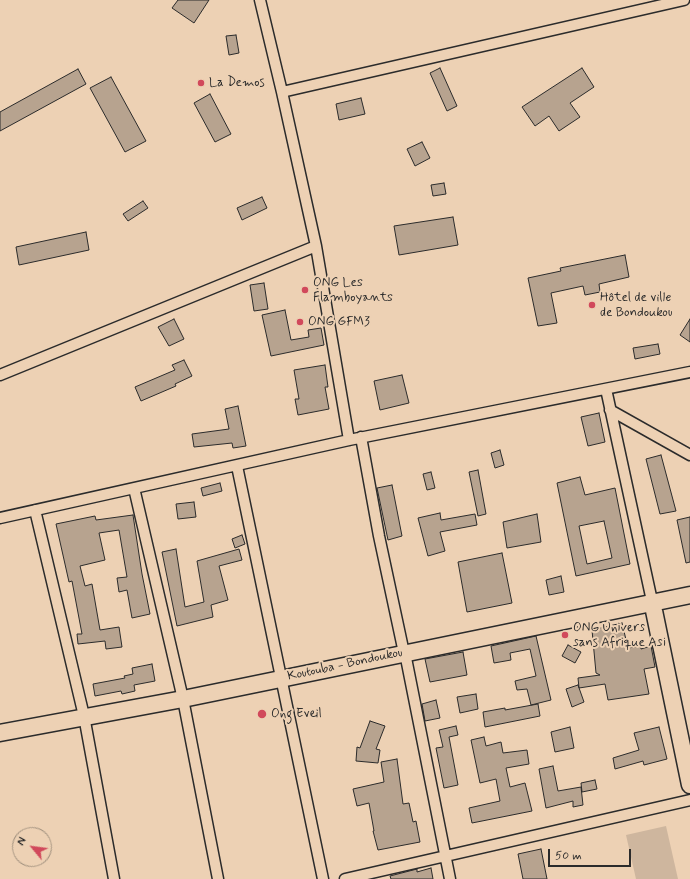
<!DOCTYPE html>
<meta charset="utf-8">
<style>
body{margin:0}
#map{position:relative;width:690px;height:879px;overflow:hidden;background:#edd1b4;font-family:Mynerve,sans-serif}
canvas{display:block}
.north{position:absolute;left:12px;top:827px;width:40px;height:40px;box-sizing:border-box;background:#edd1b4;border:1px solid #9f8f7d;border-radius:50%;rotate:299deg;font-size:11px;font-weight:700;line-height:16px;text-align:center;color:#2b2b2b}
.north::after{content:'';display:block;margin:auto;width:14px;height:18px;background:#d1495b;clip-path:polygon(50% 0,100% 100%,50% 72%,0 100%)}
.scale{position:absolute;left:548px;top:849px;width:83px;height:18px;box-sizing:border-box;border:2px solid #2b2b2b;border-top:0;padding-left:5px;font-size:12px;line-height:14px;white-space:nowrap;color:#2b2b2b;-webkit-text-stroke:3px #edd1b4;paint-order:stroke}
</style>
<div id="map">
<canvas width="690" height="879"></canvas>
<div class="north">N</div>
<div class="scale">50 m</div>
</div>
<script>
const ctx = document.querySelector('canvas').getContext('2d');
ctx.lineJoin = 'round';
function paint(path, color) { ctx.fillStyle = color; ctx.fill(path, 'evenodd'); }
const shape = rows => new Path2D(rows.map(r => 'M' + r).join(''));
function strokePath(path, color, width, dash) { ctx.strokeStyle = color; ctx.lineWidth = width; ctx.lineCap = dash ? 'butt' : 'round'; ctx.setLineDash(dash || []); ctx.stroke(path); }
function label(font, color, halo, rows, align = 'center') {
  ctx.font = font + ' Mynerve,sans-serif'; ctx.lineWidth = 4; ctx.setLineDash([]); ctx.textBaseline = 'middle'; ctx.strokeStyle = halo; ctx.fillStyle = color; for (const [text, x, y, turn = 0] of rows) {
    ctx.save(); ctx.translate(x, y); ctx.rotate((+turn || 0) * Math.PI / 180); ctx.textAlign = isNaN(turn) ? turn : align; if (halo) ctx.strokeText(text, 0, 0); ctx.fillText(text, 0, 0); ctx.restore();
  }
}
paint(shape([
 [666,826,678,879,636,879,626,835]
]), '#ceb69e');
const building = shape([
 [178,0,209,0,194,23,172,8,178,0],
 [236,35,239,53,229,55,226,36,236,35],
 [440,68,457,106,447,111,430,73,440,68],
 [582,68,594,87,570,103,580,117,559,131,549,116,535,126,522,107,582,68],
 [78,69,86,84,0,131,0,112,78,69],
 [111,77,146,141,125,152,90,88,111,77],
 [210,94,231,134,215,142,194,103,210,94],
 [361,98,365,114,339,120,336,104,361,98],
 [422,142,430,158,415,166,407,149,422,142],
 [444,183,446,194,433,196,431,185,444,183],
 [262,197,267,208,242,220,237,208,262,197],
 [143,201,148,208,128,221,123,214,143,201],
 [453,217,458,245,399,255,394,226,453,217],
 [86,232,89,250,19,265,16,247,86,232],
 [625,255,629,277,599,284,600,292,585,295,583,286,551,293,557,323,538,326,528,278,561,271,560,268,625,255],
 [264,283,268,309,254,311,250,285,264,283],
 [285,310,291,340,309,337,308,330,321,328,324,345,271,356,262,315,285,310],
 [174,319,184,339,169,346,158,327,174,319],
 [690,319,690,342,680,335,690,319],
 [658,344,660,354,635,359,633,348,658,344],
 [184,360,192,376,175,384,176,386,141,401,135,387,175,370,172,365,184,360],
 [325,365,328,387,325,387,329,409,298,415,295,399,299,399,294,370,325,365],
 [402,375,409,403,380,410,374,381,402,375],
 [238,406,246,446,233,448,232,443,194,447,192,434,229,429,225,409,238,406],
 [599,413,605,442,588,446,581,417,599,413],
 [500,450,504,465,495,468,491,453,500,450],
 [661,455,676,511,660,514,646,459,661,455],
 [478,470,486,514,478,516,469,472,478,470],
 [431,472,435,488,427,490,423,474,431,472],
 [580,477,585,495,615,488,630,564,576,576,557,483,580,477],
 [604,521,612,558,587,564,579,526,604,521],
 [220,483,222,491,203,496,201,488,220,483],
 [392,485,402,536,388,540,377,488,392,485],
 [194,502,196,517,178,519,176,504,194,502],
 [440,513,441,520,475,514,477,525,440,532,445,551,428,556,418,518,440,513],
 [537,514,541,542,507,548,503,522,537,514],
 [133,515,142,574,150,614,132,618,127,590,119,592,117,578,127,577,119,530,99,533,105,560,80,566,85,586,92,584,100,630,119,627,122,647,106,649,105,641,78,644,77,634,82,634,72,581,69,582,56,524,95,516,96,520,133,515],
 [690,517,690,562,686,563,677,520,690,517],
 [242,535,245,544,235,548,232,539,242,535],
 [176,549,185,607,204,602,197,561,239,549,242,560,219,566,228,600,211,605,213,617,177,626,162,552,176,549],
 [502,553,512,603,467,612,458,562,502,553],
 [561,576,564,592,549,595,546,580,561,576],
 [622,623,628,648,641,646,641,649,651,646,655,667,644,669,649,694,608,700,605,684,579,688,578,678,600,675,596,673,592,630,622,623],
 [536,636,551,700,531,705,527,689,517,690,515,681,536,676,530,649,510,653,511,660,494,663,491,646,536,636],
 [568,645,581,652,575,663,562,656,568,645],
 [463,652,467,675,430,682,425,659,463,652],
 [152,664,155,681,134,685,135,691,122,694,121,691,95,696,93,684,125,678,124,676,133,674,132,668,152,664],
 [578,685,584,702,572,707,566,689,578,685],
 [476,694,478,709,460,713,457,697,476,694],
 [436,700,440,718,425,721,422,704,436,700],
 [538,704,540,716,485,727,483,712,505,708,505,710,538,704],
 [370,721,385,726,376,749,380,750,378,763,356,761,357,747,360,748,370,721],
 [456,726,458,735,449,737,458,785,444,788,436,748,443,747,439,730,456,726],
 [570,727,574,748,555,752,551,732,570,727],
 [659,727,667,759,644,765,643,761,615,769,613,758,639,750,634,733,659,727],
 [484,737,486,746,501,742,503,753,527,750,529,764,506,768,510,787,525,783,532,811,472,823,469,808,500,801,496,779,480,783,471,740,484,737],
 [397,759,403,804,409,803,413,822,416,821,420,842,378,850,373,831,374,831,369,803,357,806,353,789,384,782,381,762,397,759],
 [553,766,558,791,581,787,583,805,573,807,573,801,546,808,539,769,553,766],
 [595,780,597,789,582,792,581,783,595,780],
 [541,849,547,879,523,879,518,854,541,849],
 [431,868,433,879,391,879,390,876,417,869,417,872,431,868]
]);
paint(building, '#b7a38f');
strokePath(building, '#2b2b2b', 1);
const minor = shape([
 [260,0,282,92,316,246,349,440],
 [282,92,684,0],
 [0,375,316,246],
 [606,389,652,601],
 [610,410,690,455],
 [361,437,379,536,404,653],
 [237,466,323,879],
 [134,488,183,699,218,879],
 [35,510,84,716,114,879],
 [0,518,349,440,690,372],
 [405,653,450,879],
 [345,879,690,800]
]);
const primary = shape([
 [652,601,690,785],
 [0,733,183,699,690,595]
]);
strokePath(minor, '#2b2b2b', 13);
strokePath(primary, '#2b2b2b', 19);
strokePath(minor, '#edd1b4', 10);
strokePath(primary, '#edd1b4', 16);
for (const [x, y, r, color] of [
 [201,83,4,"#d1495b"],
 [305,290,4,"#d1495b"],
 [592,305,4,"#d1495b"],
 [300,322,4,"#d1495b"],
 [565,635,4,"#d1495b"],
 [262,714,5,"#d1495b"]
]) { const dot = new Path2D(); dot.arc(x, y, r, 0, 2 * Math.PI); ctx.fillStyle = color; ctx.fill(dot); strokePath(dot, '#edd1b4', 1.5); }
label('13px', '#2b2b2b', '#edd1b4', [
 ["La Demos",209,83],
 ["ONG Les",313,283],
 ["Flamboyants",313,298],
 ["Hôtel de ville",600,298],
 ["de Bondoukou",600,313],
 ["ONG GFM3",308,322],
 ["ONG Univers",573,628],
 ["sans Afrique Asi",573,643],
 ["Ong Eveil",271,714]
], 'left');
label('13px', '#2b2b2b', '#edd1b4', [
 ["Koutouba - Bondoukou",345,665,-12]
]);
</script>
